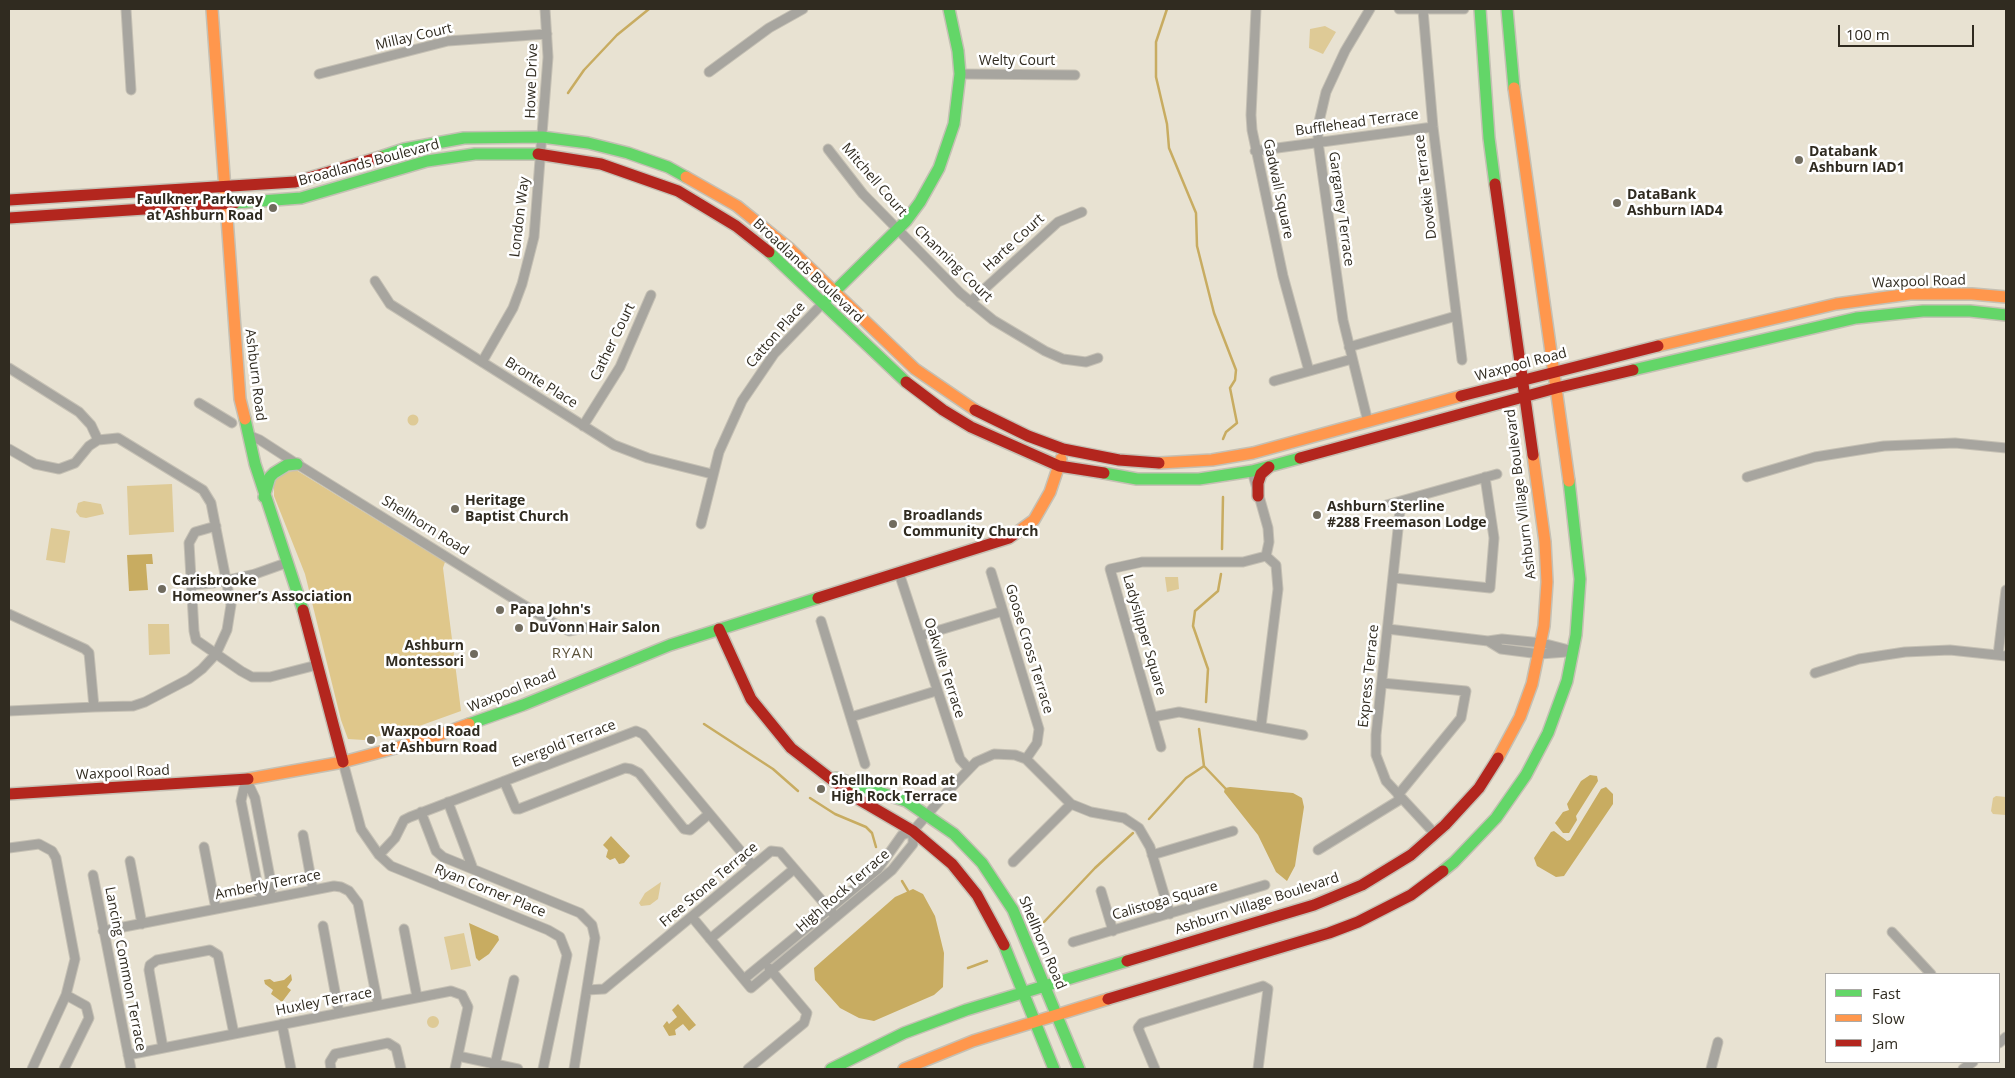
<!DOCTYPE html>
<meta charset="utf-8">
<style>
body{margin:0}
#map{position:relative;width:2015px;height:1078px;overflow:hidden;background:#e8e2d2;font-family:"Open Sans",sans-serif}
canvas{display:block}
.frame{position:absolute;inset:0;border:10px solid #302b20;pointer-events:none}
.legend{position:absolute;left:1825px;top:973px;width:175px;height:90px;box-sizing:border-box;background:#fff;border:1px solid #acaaa6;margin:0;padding:6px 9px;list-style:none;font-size:15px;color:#302b20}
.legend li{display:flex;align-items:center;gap:10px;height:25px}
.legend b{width:25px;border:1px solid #acaaa6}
.scale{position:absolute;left:1838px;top:25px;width:136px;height:22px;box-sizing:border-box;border:2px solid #302b20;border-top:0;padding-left:6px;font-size:15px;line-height:18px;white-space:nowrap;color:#302b20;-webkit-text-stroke:4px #fff;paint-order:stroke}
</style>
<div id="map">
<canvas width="2015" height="1078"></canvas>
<div class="frame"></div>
<ul class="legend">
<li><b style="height:6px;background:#63d668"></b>Fast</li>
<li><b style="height:6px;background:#ff974d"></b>Slow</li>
<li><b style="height:6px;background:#b3261e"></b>Jam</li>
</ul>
<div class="scale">100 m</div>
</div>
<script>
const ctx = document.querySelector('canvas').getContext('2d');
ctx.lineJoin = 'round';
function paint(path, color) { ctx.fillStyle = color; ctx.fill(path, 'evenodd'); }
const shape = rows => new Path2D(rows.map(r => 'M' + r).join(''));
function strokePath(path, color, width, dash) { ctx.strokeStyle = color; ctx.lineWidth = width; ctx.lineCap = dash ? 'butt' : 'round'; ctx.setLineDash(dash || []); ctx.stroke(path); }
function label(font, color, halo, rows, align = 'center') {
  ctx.font = font + ' "Open Sans",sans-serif'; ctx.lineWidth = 5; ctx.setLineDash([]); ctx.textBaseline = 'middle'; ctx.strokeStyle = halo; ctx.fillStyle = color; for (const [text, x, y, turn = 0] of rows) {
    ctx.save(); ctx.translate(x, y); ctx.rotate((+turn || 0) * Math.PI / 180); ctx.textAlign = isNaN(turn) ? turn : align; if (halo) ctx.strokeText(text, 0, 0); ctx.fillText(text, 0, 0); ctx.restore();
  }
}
paint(shape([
 [1325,26,1336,32,1323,54,1309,48,1310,29],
 '407.5 420a5.5 5.5 0 1 1 11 0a5.5 5.5 0 1 1-11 0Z',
 [172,484,174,532,129,535,127,486],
 [84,501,101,504,104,514,86,518,80,517,76,512,78,503],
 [51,528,70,531,65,563,46,560],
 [1165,577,1178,577,1179,589,1167,592],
 [148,624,169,624,170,654,149,655],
 [1996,796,2006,797,2006,815,1993,814,1991,811,1993,798],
 [661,882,658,899,650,905,641,906,639,903,645,893],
 [464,933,471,966,451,970,444,937],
 '427 1022a6 6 0 1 1 12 0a6 6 0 1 1-12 0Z'
]), '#deca96');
paint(shape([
 [296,470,445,562,443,568,461,711,422,725,364,740,348,739,341,720,305,574,274,496,274,481,284,473]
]), '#dfc78b');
paint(shape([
 [152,554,153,564,146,564,148,590,129,591,127,555],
 [1590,775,1597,776,1598,781,1576,816,1577,820,1569,833,1563,833,1555,823,1563,812,1569,810,1567,804,1581,781],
 [1230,787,1293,793,1302,798,1304,807,1295,866,1287,881,1276,872,1258,835,1224,792,1225,788],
 [1606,787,1613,794,1613,804,1564,876,1556,877,1537,866,1534,858,1551,832,1554,831,1567,841,1570,840,1601,789],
 [611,836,630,856,624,863,619,864,615,858,610,860,606,857,608,850,603,845],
 [913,889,923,894,935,916,944,953,943,987,934,995,874,1021,859,1018,840,1008,815,980,814,968,895,897],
 [469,923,498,936,499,940,489,954,479,961,476,958],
 [291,974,292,980,287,987,291,990,282,1002,271,994,273,990,265,984,264,980,270,979,274,982,284,980],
 [678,1004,696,1025,689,1031,683,1024,675,1030,676,1035,669,1036,663,1026,667,1021,669,1024,677,1017,672,1010]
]), '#c8ac61');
strokePath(shape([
 [1167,9,1156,42,1156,77,1167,124,1169,148,1196,213,1197,246,1214,313,1236,370,1235,380,1230,388,1237,423,1226,432,1223,439],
 [568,93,584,70,617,35,649,9],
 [1222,549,1223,497],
 [1206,702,1208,669,1193,626,1195,611,1218,591,1221,574],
 [704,724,773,769,798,791],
 [1199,729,1204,766,1225,788],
 [810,798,835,814,866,827,872,833,876,847],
 [1149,819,1186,778,1204,766],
 [902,881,908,891],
 [1044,922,1095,868,1133,833],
 [968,968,987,961]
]), '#c8ac61', 2.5);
const street = shape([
 [126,9,131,90],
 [1256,9,1251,115,1252,130,1283,276,1309,371],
 [1399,9,1464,9],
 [1423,10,1433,127,1462,360],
 [709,72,769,28,803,9],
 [319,74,448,41,547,34],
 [960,74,1075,75],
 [828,149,863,194,960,293,993,320,1045,351,1063,359,1086,362,1098,358],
 [1255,151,1433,127],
 [375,281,390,304,614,445,648,458,712,474],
 [970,302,1058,222,1082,212],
 [1349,347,1456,316],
 [482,362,513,308,522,284,534,237,548,57,545,9],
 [9,368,79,412,91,425,98,440],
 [1274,381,1352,359],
 [199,403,232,423],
 [1368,422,1343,320,1318,142,1318,126,1326,92,1345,51,1370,9],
 [583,426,620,367,651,295],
 [248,435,260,440,297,464,543,617,569,631,590,627],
 [9,449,35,464,59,469,75,463,89,446,98,440,118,438,203,490,211,503,231,605,227,630,216,654,202,669,189,679,145,702,133,706,94,707],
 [1252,471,1268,528,1269,542,1266,556,1276,565,1278,589,1261,726],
 [1747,477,1815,457,1884,446,1955,443,2006,448],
 [1401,501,1376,735,1376,755,1386,781,1435,834],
 [1383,506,1497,474],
 [701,524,719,452,742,401,774,354,822,304],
 [216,526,195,532,189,543,194,631,196,640,241,671,252,677,270,677,317,665],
 [991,572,1039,729,1037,743,1026,759],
 [899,573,960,759,969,769],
 [1394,578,1490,588,1494,538,1485,477],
 [192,585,214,583,255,574,286,563],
 [9,614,85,649,89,653,94,707,9,711],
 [821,621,865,764],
 [1388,629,1488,641,1502,639,1542,643,1573,651],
 [920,636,1003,611],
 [1488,641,1501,649,1540,654,1567,652],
 [1998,655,2006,590],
 [1815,673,1859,659,1905,652,1950,650,2006,656],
 [1382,683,1466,691,1461,718,1398,795],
 [851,717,936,691],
 [1153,717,1179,712,1303,735],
 [1161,747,1110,569,1142,562,1243,562,1266,556],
 [343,762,361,829,379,855,391,866,548,930,560,937,567,955,543,1069],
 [246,779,255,798,272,888,267,899,259,892,241,801,246,779],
 [504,781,516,809,519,809,625,768,631,769,639,773,684,829,690,830,709,814],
 [448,802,473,869],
 [421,812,436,851,443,857,580,913,592,925,595,938,574,1069],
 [913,831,947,792,976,762,994,754,1015,755,1026,759,1071,804,1091,812,1124,818,1139,828,1150,847,1170,914],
 [303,835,313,890],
 [204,847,216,909],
 [9,848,39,844,52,851,56,858,75,959,66,995],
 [1318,850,1401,799],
 [379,855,395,838,404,820,410,817,636,731,643,734,753,866],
 [1152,855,1233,831],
 [130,861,142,924],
 [1013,862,1071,804],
 [93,875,131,1069],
 [1101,891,1113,931],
 [692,917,751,988,892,870,913,844,913,831],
 [323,926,339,1013],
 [404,929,417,997],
 [103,931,334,886,341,887,349,891,358,903,378,1005],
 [1892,932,1931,974],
 [710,939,794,869],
 [1073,942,1265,885],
 [744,979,878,869,902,835,913,831],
 [587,990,604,989,771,851,780,852,836,917],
 [282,1024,291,1069],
 [1999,1043,2006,1037],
 [163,1048,149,970,150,965,157,960,210,950,218,955,234,1034],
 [128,1055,451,991,462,995,468,1007,455,1069],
 [458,1056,518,1069],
 [32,1069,66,995,86,1006,89,1018,64,1069],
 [331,1069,330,1062,335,1054,388,1043,396,1048,401,1069],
 [494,1069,514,980],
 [748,1069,804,1023,807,1013,769,968],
 [1155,1069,1138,1028,1142,1023,1263,986,1268,989,1258,1069],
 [1711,1069,1718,1042],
 [1963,1069,1973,1062]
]);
const fast = shape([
 [1480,9,1489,138,1495,184],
 [1507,9,1514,88],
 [380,157,404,149,464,138,542,137,588,143,628,153,668,167,686,177],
 [235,203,301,198,427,161,475,154,538,154],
 [769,252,906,382],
 [829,297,906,221,920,202,939,168,954,124,960,74,958,51,949,9],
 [1633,370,1856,318,1923,311,1970,311,2006,315],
 [245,419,255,464,303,610],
 [1104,473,1137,479,1199,479,1252,471,1300,458],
 [264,497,270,477,274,473,287,465,297,464],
 [469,724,523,705,670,645,818,598],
 [836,778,906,801,954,834,982,863,1013,910,1079,1069],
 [1443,871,1454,862,1496,818,1526,775,1548,733,1567,681,1576,635,1580,579,1569,481],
 [1004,945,1054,1069],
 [831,1069,904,1033,966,1010,1127,961]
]);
const slow = shape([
 [212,9,240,399,245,419],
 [1514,88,1569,481],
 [686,177,737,206,790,249,915,369,975,410],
 [1658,346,1836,304,1910,294,1972,294,2006,297],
 [1159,463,1212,460,1253,453,1461,396],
 [1019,531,1034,520,1050,492,1061,459],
 [1498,758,1520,717,1532,684,1544,626,1547,582,1545,542,1533,455],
 [248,779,343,762,425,740,469,724],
 [904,1069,973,1041,1108,999]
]);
const jam = shape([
 [538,154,601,164,678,191,736,226,769,252],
 [1495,184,1533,455],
 [9,200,295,182,380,157],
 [9,218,235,203],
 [906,382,943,410,971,427,1059,466,1104,473],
 [1461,396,1658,346],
 [975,410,1028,436,1063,449,1119,460,1159,463],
 [1300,458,1556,388,1633,370],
 [1258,496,1258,483,1261,474,1269,467],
 [818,598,1009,538,1019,531],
 [303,610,343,762],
 [719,629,751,699,791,748,853,796,913,831,952,864,977,895,1004,945],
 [9,794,248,779],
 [1127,961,1314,905,1362,885,1411,855,1445,825,1479,788,1498,758],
 [1108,999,1329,933,1358,922,1411,895,1443,871]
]);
strokePath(street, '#c5c0b4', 11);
strokePath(fast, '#c5c0b4', 14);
strokePath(slow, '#c5c0b4', 14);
strokePath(jam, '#c5c0b4', 14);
strokePath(street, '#a7a59f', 9);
strokePath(fast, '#63d668', 11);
strokePath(slow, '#ff974d', 11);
strokePath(jam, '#b3261e', 11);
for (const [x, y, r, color] of [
 [1799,160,5,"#706b5e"],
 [1617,203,5,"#706b5e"],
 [273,208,5,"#706b5e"],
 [455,509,5,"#706b5e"],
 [1317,515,5,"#706b5e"],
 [893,524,5,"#706b5e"],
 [162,589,5,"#706b5e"],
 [500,610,5,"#706b5e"],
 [519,628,5,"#706b5e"],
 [474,654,5,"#706b5e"],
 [371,740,5,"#706b5e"],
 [821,789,5,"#706b5e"]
]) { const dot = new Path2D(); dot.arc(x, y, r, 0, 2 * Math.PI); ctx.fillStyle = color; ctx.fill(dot); strokePath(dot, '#fff', 2); }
label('14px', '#302b20', '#fff', [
 ["Millay Court",414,37,-13],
 ["Welty Court",1017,61],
 ["Howe Drive",532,81,-88],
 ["Bufflehead Terrace",1357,123,-8],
 ["Broadlands Boulevard",369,163,-15],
 ["Mitchell Court",874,180,49],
 ["Dovekie Terrace",1426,187,-97],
 ["Gadwall Square",1278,189,78],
 ["Garganey Terrace",1341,209,82],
 ["London Way",520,217,-83],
 ["Harte Court",1014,243,-43],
 ["Channing Court",953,264,44],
 ["Broadlands Boulevard",808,271,43],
 ["Waxpool Road",1919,282,-2],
 ["Catton Place",776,335,-49],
 ["Cather Court",613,342,-64],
 ["Waxpool Road",1521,365,-15],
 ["Ashburn Road",255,375,83],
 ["Bronte Place",541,383,32],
 ["Ashburn Village Boulevard",1521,494,-97],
 ["Shellhorn Road",425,526,32],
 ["Ladyslipper Square",1144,635,74],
 ["Goose Cross Terrace",1029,649,73],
 ["Oakville Terrace",944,668,72],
 ["Express Terrace",1369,676,-84],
 ["Waxpool Road",512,691,-22],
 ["Evergold Terrace",564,744,-21],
 ["Waxpool Road",123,773,-3],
 ["Amberly Terrace",268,885,-11],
 ["Free Stone Terrace",709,885,-40],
 ["Ryan Corner Place",490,891,22],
 ["High Rock Terrace",843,891,-41],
 ["Calistoga Square",1165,901,-16],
 ["Ashburn Village Boulevard",1257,904,-18],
 ["Shellhorn Road",1042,943,67],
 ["Lancing Common Terrace",125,969,79],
 ["Huxley Terrace",324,1002,-11]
]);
label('bold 14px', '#302b20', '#fff', [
 ["Databank",1809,152],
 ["Ashburn IAD1",1809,168],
 ["DataBank",1627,195],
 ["Ashburn IAD4",1627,211],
 ["Faulkner Parkway",263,200,"right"],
 ["at Ashburn Road",263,216,"right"],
 ["Heritage",465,501],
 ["Baptist Church",465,517],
 ["Ashburn Sterline",1327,507],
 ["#288 Freemason Lodge",1327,523],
 ["Broadlands",903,516],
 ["Community Church",903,532],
 ["Carisbrooke",172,581],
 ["Homeowner’s Association",172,597],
 ["Papa John's",510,610],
 ["DuVonn Hair Salon",529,628],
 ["Ashburn",464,646,"right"],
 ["Montessori",464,662,"right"],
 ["Waxpool Road",381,732],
 ["at Ashburn Road",381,748],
 ["Shellhorn Road at",831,781],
 ["High Rock Terrace",831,797]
], 'left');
ctx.letterSpacing = '1px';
label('15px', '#5b5138', '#fff', [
 ["RYAN",573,654]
]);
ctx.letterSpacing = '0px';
</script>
